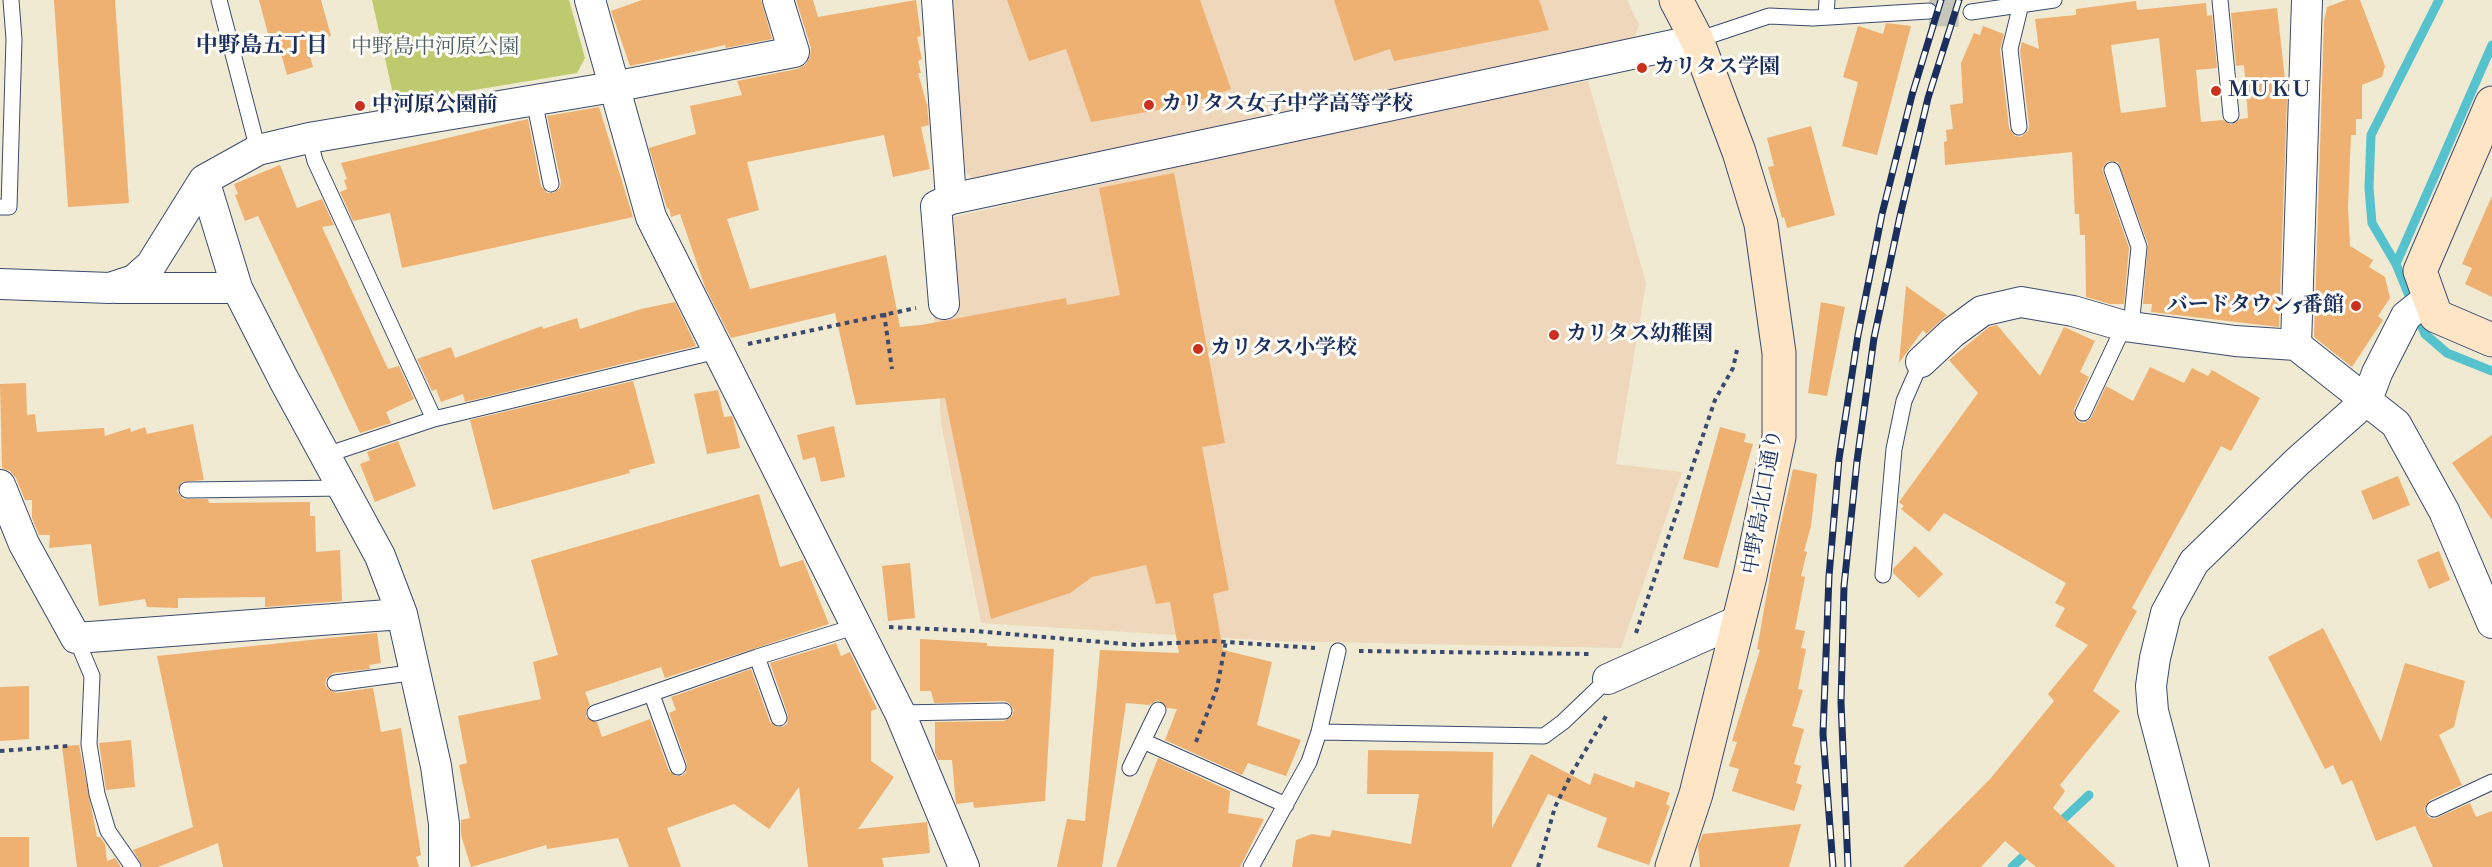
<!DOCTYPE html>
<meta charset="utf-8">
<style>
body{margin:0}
canvas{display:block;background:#efead1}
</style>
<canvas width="2492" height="867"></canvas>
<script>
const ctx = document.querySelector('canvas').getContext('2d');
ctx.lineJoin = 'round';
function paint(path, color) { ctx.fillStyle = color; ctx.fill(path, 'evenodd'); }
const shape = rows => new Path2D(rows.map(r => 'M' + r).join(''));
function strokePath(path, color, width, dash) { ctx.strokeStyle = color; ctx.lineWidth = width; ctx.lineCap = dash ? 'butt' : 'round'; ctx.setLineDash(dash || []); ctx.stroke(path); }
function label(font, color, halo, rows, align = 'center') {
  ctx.font = font + ' "IM FELL Double Pica","Noto Serif JP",serif'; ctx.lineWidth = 6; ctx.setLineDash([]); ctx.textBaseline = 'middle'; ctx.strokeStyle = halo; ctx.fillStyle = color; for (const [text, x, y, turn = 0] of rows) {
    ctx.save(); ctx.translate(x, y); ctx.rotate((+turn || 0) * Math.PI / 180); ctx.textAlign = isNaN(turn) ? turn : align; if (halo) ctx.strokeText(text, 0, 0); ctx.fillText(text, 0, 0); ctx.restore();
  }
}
paint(shape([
 [947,0,1627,0,1639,25,1633,42,978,183,959,167],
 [1588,81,1646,283,1616,464,1682,472,1621,648,1274,641,981,623,941,423,934,312,949,218,1454,105]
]), '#eed7bb');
paint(shape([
 [372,0,569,0,585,58,577,73,395,103]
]), '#bdcb6e');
strokePath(shape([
 [2439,0,2371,135,2369,188,2372,223,2396,264,2425,334,2447,353,2492,371],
 [2396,264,2492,45],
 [2056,826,2089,795],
 [2012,867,2032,848]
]), '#55c2ce', 9);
paint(shape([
 [54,0,115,0,129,203,68,207],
 [259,0,321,0,331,36,306,43,313,67,287,75,280,50,273,52],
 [642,0,761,0,772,39,726,48,725,45,630,66,611,11],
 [796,0,813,0,818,17,916,0,921,36,917,37,922,59,918,61,921,73,918,73,927,105,929,125,921,127,930,169,893,177,884,135,747,162,759,210,727,219,750,289,886,255,900,327,921,325,1066,298,1067,305,1120,295,1099,188,1174,173,1225,443,1202,447,1229,590,1213,594,1223,650,1272,662,1257,725,1301,740,1286,776,1248,763,1242,775,1165,740,1177,709,1167,708,1158,700,1149,705,1126,703,1102,867,1057,867,1067,819,1085,821,1100,650,1179,653,1170,602,1156,604,1146,565,1092,577,1070,593,991,619,945,398,856,405,835,313,731,338,705,287,680,214,671,217,669,208,667,209,649,148,696,134,690,106,742,95,737,81,797,69,806,64,810,57,811,48],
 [1007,0,1200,0,1231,89,1185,105,1091,122,1066,49,1029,61],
 [1334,0,1539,0,1549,30,1394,61,1390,49,1354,61],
 [2346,0,2360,0,2385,66,2382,77,2362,85,2362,119,2356,119,2356,135,2351,135,2348,207,2350,246,2373,260,2369,267,2385,277,2390,298,2378,316,2383,320,2352,367,2314,337,2324,21,2327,7],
 [2136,1,2137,10,2206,3,2207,16,2212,15,2217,68,2196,70,2201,122,2223,120,2231,125,2240,119,2248,118,2244,65,2236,66,2231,13,2277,8,2287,97,2279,327,2151,312,2152,304,2143,304,2148,244,2118,162,2108,161,2102,169,2129,248,2124,304,2110,304,2086,297,2085,235,2080,235,2079,214,2075,214,2072,152,1945,165,1944,142,1947,141,1946,130,1953,129,1950,105,1963,103,1961,63,1974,33,1980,35,1983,26,2004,34,2000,50,2009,128,2015,136,2021,137,2028,131,2029,126,2020,50,2022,42,2039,49,2035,19,2076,15,2076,9],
 [2159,38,2166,107,2121,113,2111,45],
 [1886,23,1911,26,1877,155,1842,146,1858,82,1843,77,1858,26,1883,34],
 [599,107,633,217,402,268,390,213,353,221,340,192,347,189,344,180,347,179,341,163,528,119,541,186,547,193,553,193,560,188,561,182,547,116],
 [1811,126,1835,215,1787,228,1784,217,1782,218,1768,167,1774,166,1767,138],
 [280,165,297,208,322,199,334,225,322,227,388,369,399,366,414,399,386,412,391,423,360,433,258,216,245,221,235,195,238,194,234,184],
 [2492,196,2492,297,2465,284,2472,268,2462,264],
 [1906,286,1947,315,1926,334,1923,330,1899,363],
 [675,302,696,346,465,402,463,394,441,402,436,389,432,391,417,359,451,347,455,358,542,326,543,329,577,318,580,329,641,309],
 [1821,302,1845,307,1827,396,1808,393],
 [1997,325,2040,376,2064,327,2095,341,2080,372,2089,377,2074,409,2075,418,2079,422,2084,423,2091,418,2106,386,2133,401,2150,367,2184,383,2192,368,2208,376,2212,370,2260,398,2231,451,2221,446,2132,608,2137,611,2093,691,2120,711,2060,785,2065,791,2053,808,2116,867,2036,867,2005,841,1981,867,1903,867,1991,778,2054,701,2048,694,2088,645,2055,626,2065,608,2055,603,2066,583,1944,513,1929,532,1901,509,1904,506,1899,502,1978,393,1949,360,1989,327],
 [633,381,655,463,629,470,630,473,493,510,470,420],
 [26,383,27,415,35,414,37,432,104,428,105,436,130,428,131,432,145,427,147,434,193,424,204,480,182,482,177,491,183,499,208,499,209,503,310,502,310,516,315,516,316,552,340,550,342,601,265,607,265,597,178,598,178,608,147,607,145,599,99,606,91,544,49,548,50,535,39,535,32,518,32,500,25,500,16,478,10,471,2,468,0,384],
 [718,390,724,417,732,416,734,422,740,448,707,454,694,394],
 [834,426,845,477,821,482,815,457,803,460,797,435],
 [1720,427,1746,434,1744,442,1753,444,1718,568,1683,559],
 [2492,435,2492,520,2452,463],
 [398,441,416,486,375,502,360,464,370,460,367,452],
 [1793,469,1817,474,1811,526,1804,551,1807,552,1801,576,1805,577,1795,629,1805,631,1801,648,1806,649,1798,689,1803,690,1792,726,1804,729,1794,764,1801,766,1796,783,1802,785,1794,811,1732,791,1739,769,1729,766,1737,742,1732,741,1760,650,1757,649,1772,564],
 [2398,476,2410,505,2373,520,2361,491],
 [759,494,780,567,803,560,829,624,665,678,661,667,585,692,590,705,586,711,586,717,597,722,602,737,650,719,669,771,676,776,681,776,686,773,687,764,669,713,676,710,671,697,751,669,770,722,777,727,782,727,787,724,788,715,770,663,836,643,841,656,850,652,877,709,871,711,871,761,894,777,858,829,927,822,930,853,882,858,884,867,808,867,799,787,769,829,734,804,667,828,681,867,629,867,618,838,547,849,546,845,471,867,461,835,461,820,470,818,459,765,467,763,458,716,541,699,533,662,558,655,531,560],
 [1915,546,1943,574,1919,598,1893,573,1893,569],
 [2439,551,2450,580,2429,589,2417,560],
 [910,563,915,618,888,621,882,566],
 [2323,628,2381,742,2405,663,2465,681,2454,727,2439,735,2462,785,2430,800,2424,809,2428,817,2434,819,2470,803,2476,817,2492,811,2492,867,2433,867,2415,826,2376,841,2352,780,2342,785,2333,765,2325,769,2268,657],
 [377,633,381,663,369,665,370,669,333,673,326,679,325,685,328,689,336,693,373,688,381,732,401,728,421,855,416,857,419,867,223,867,218,843,158,867,143,867,133,850,193,827,157,656],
 [920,639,987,643,987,646,1054,649,1045,801,974,808,973,802,956,804,952,760,938,760,935,753,935,722,1004,721,1012,716,1014,710,1009,703,1004,701,934,703,931,691,920,691],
 [29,686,29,739,0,741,0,687],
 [131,740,135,787,106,790,99,743],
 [79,745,97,837,100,837,105,844,107,861,115,858,121,867,77,867,62,746],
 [1368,750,1493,752,1492,828,1531,754,1590,785,1594,773,1634,788,1636,781,1670,793,1666,804,1670,806,1649,865,1597,847,1607,818,1548,794,1511,867,1292,867,1296,840,1312,834,1330,837,1332,830,1411,844,1419,794,1367,794],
 [1158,758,1232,792,1230,792,1228,813,1264,819,1240,867,1116,867],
 [1801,824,1789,867,1700,867,1698,846,1703,834],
 [0,837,29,837,29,867,0,867]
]), '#efb172');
strokePath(shape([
 [1929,11,1971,12]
]), '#c5c5ba', 30, [30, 15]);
const lane = shape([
 [219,0,258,150],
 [2220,0,2231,115],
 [1971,12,2054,0],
 [1826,17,1827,0],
 [1697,40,1769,16,1813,18,1929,11],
 [534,100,551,184],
 [2019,127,2010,49,2021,4],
 [309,138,315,161,434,419],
 [2112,170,2139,247,2131,327],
 [0,207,9,207,14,39,11,0],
 [2083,413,2124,326],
 [326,455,434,419,717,351],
 [187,490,345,488],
 [1883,575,1894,449,1904,401,1921,362],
 [76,638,92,676,89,744,97,794,108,831,133,867],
 [757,657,779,718],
 [335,683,417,672],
 [652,695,678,767],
 [595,713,757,657,857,626],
 [900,713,1004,711],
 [1319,732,1544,736,1563,722,1608,679],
 [1143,741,1286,805],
 [1130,768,1158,710],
 [2434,809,2492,782],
 [1251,867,1309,762,1319,732,1338,651]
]);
const street = shape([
 [590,0,651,217,900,713,964,867],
 [937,0,951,199],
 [2307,0,2296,345,2396,424,2444,511,2492,623],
 [204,180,237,288,284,380,380,556,402,614,436,766,444,824,444,867],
 [0,284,110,288,134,280,151,265,204,180,258,150,309,138,613,87,794,52,778,0],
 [116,288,237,288],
 [944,304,936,206,951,199,1697,40],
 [1921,362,1952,333,1982,311,2021,302,2073,311,2124,326,2235,341,2296,345],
 [0,485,24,544,76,638,402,614],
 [1608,679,1740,620],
 [2194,867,2153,711,2151,686,2155,658,2166,613,2194,562,2297,462,2367,400,2377,373,2406,316,2430,297]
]);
const secondary = shape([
 [2492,103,2420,271,2436,316,2492,340],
 [1672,867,1696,794,1750,576,1779,437,1779,353,1761,224,1739,152,1697,40,1676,0]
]);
strokePath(lane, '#3b4b6f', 17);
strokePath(street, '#3b4b6f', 32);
strokePath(secondary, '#3b4b6f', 35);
strokePath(shape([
 [884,313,892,369],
 [748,344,916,308],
 [889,627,975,631,1136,645,1212,641,1315,648],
 [1636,633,1715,400,1733,368,1737,350],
 [1359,651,1591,654],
 [1196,742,1217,688,1226,641],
 [0,751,68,746],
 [1538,867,1555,807,1573,771,1608,713]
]), '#3b4b6f', 4, [4.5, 4.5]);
strokePath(lane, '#fff', 15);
strokePath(street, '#fff', 30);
strokePath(secondary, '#fee5c5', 33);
const rail = shape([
 [1833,867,1823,734,1829,576,1839,459,1858,335,1882,214,1912,95,1941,0],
 [1848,867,1841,702,1844,586,1857,461,1874,338,1900,216,1928,98,1959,0]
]);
strokePath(rail, '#1b2f5e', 7);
strokePath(rail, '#fdfcf7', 4.5, [14]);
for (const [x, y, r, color] of [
 [1642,68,6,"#c8321e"],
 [2216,91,6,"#c8321e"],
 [1149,105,6,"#c8321e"],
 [360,106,6,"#c8321e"],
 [2356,306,6,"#c8321e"],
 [1554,335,6,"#c8321e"],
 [1198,349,6,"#c8321e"]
]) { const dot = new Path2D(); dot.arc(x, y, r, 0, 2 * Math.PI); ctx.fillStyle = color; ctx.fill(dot); strokePath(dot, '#fdfcf7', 2); }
label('21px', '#4c5e63', '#fdfcf7', [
 ["中野島中河原公園",435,48]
]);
label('bold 21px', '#1b2f5e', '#fdfcf7', [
 ["カリタス学園",1654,68],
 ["ＭＵＫＵ",2228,91],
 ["カリタス女子中学高等学校",1161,105],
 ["中河原公園前",372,106],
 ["バードタウン5番館",2344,306,"right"],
 ["カリタス幼稚園",1566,335],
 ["カリタス小学校",1210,349]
], 'left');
label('21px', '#1b2f5e', '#fdfcf7', [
 ["中野島北口通り",1764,502,-80]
]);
label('bold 22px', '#1b2f5e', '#fdfcf7', [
 ["中野島五丁目",262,47]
]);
</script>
